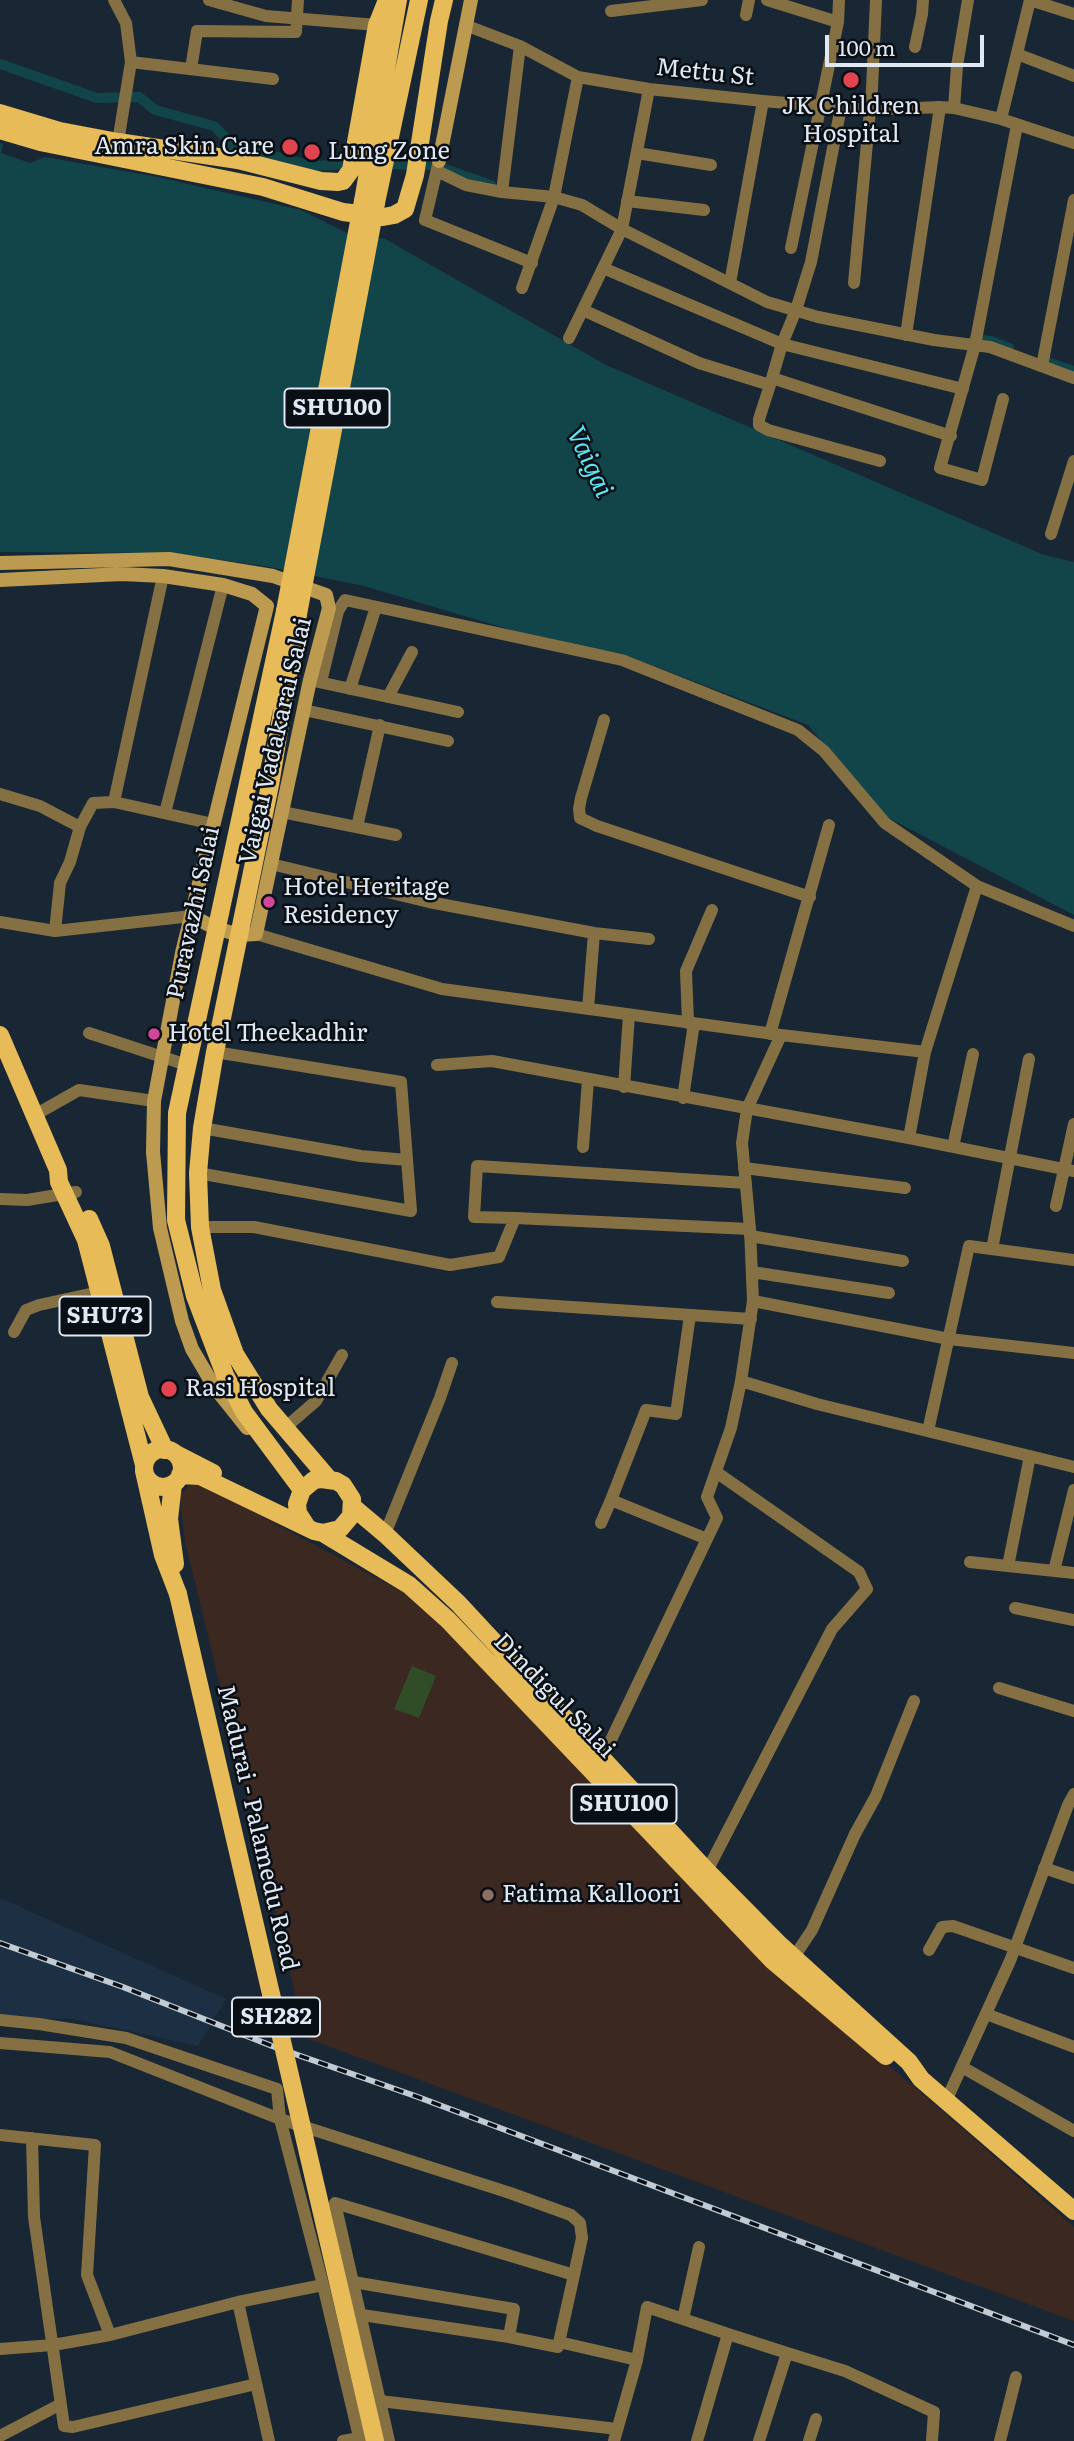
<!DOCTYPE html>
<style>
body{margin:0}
#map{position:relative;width:1074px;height:2441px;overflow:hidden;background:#192734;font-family:Literata,serif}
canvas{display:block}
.scale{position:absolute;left:825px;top:35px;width:159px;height:32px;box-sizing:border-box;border:4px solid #e0e9f3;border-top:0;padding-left:9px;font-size:21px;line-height:24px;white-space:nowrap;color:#e0e9f3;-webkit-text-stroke:5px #090f15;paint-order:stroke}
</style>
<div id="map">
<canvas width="1074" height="2441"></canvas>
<div class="scale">100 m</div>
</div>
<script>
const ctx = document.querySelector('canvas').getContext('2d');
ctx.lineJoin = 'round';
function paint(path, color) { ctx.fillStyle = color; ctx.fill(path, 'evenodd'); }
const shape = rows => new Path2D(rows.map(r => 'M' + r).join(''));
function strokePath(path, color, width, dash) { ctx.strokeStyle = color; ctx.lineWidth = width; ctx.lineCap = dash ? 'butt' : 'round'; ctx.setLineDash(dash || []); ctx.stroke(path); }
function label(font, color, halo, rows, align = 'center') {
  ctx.font = font + ' Literata,serif'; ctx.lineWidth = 5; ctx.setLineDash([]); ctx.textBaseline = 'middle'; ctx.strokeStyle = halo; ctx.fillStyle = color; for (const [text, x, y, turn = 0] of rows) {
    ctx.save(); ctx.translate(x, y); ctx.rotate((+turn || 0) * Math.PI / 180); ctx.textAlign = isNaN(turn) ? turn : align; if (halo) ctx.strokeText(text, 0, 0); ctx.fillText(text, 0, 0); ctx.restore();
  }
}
paint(shape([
 [0,1898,226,1999,198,2046,73,2019,0,2018]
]), '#1d3043');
paint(shape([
 [194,1480,410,1596,452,1633,761,1959,937,2106,1074,2227,1074,2321,306,2038,185,1542,180,1495]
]), '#3a2821');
paint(shape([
 [412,1666,436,1676,419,1718,394,1709]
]), '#314d28');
paint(shape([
 [0,143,3,144,1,153,30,163,45,157,158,177,301,210,349,234,385,239,606,365,1044,555,1074,562,1074,915,885,816,808,725,620,653,548,641,364,586,270,567,172,553,0,552]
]), '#11454a');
strokePath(shape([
 [0,64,97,98,139,97,155,110,214,126,233,145,313,166,355,164],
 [381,164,433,165,491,185],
 [974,339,991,341,1009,348],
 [1044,361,1074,371]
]), '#11454a', 10);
strokePath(shape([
 [114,0,126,23,131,62,118,142],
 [209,0,266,16,377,25],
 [767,0,838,22,839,0],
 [1030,0,1074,14],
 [611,11,702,0],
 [746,15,749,0],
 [465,25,520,46,578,77,649,89,763,101,870,110,940,107,954,108,1001,119,1074,143],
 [915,47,922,14,923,0],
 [1017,54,1074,76],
 [131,62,273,79],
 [191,69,197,31,296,32,298,0],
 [954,108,957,66,968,0],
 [1001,119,1030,0],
 [637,153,711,165],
 [438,165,425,220,532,263],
 [437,171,466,185,502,192,554,197,582,205,622,229,767,302,818,317,934,340,990,347,1074,378],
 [502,192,520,46],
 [627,201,704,210],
 [791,248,838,22],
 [603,268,782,344,796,310,811,262,841,107],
 [730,283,763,101],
 [854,283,872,89,876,0],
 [522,288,554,197,578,77],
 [583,310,699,363,770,385,782,344,963,389],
 [906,335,940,107],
 [569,338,622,229,649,89],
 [1042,366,1074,200],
 [772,378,951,436],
 [770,385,759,419,759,425,768,430,880,461],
 [1003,399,982,480,940,468,975,345,1017,125],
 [1051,534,1074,461],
 [314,681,458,712],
 [321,682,338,611,345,600,622,660,798,730,824,751,885,823,977,886],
 [350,689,376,607],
 [388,697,412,652],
 [304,710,448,741],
 [604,720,581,798,579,809,580,818,597,826,810,897],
 [0,794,40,806,80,827],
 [114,802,163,576],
 [282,812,396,835],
 [165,813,223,585],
 [357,827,380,725],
 [271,864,429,902,594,933,649,939],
 [0,922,55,931,192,916],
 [55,931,60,883,70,862,80,827,93,803,114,802,213,824],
 [256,934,442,989,781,1035,925,1052,909,1138,1074,1171],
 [588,1009,594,933],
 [688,1023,686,971,712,910],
 [89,1033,187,1065],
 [770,1034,829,825],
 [925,1052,977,886,1074,926],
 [437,1065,492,1061,909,1138],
 [624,1087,629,1015],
 [683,1098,694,1023],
 [33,1116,79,1090,154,1101],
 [202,1128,361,1156,407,1160],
 [583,1147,588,1080],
 [953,1147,973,1054],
 [744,1168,905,1188],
 [198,1173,411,1211,401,1082,215,1052],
 [0,1199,27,1200,76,1192],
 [1056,1206,1074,1124],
 [515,1218,474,1217,477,1166,746,1183],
 [200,1227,254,1227,450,1265,499,1257,515,1218,750,1229,753,1301,741,1381,817,1404,1074,1467],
 [750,1229,742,1143,747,1109,781,1035],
 [750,1236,903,1261],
 [992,1249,1029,1059],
 [752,1272,889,1293],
 [753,1301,949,1339,1074,1353],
 [497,1302,751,1319],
 [14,1332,26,1310,39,1305,99,1292],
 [286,1427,316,1401,342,1355],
 [928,1431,969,1246,1074,1260],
 [611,1500,646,1410,676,1414,690,1315],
 [601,1523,611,1500,707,1539],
 [385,1534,440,1398,452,1363],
 [970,1562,1074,1573],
 [1008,1566,1030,1456],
 [1054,1571,1074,1490],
 [1015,1608,1074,1620],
 [999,1688,1074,1711],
 [600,1763,717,1518,707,1497,731,1428,741,1381],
 [1044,1868,1074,1878],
 [707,1871,832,1629,867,1589,859,1572,716,1472],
 [929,1950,942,1927,953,1926,1074,1968],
 [794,1957,812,1930,855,1834,876,1796,914,1701],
 [986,2014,1074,2047],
 [0,2020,39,2024,126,2038,277,2089,280,2119,323,2285,360,2441],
 [0,2043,110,2052,280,2119,510,2193,571,2215,580,2223,582,2238,574,2275],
 [962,2067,1074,2131],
 [946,2101,1010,1961,1068,1805,1074,1794],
 [0,2135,95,2145,87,2275,110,2335],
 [32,2138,34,2217,64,2426,73,2427,256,2384],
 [353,2282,514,2309,509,2337],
 [362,2315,509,2337,558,2347,574,2275,335,2203,389,2441],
 [683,2319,699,2247],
 [559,2342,637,2360,614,2441],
 [0,2349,53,2345,110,2335,238,2302],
 [637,2360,647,2307,728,2334],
 [380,2401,617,2429],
 [0,2436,59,2405],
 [269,2441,238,2302,323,2285],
 [343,2441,359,2438],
 [697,2441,728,2334,787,2353],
 [759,2441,787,2353,845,2371,934,2412,932,2441],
 [809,2441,816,2419],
 [1000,2441,1016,2377]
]), '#857043', 12);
strokePath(shape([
 [439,161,471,0],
 [0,563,169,559,273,576,326,595,329,608,310,680,256,934,240,935,215,928,192,916],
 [0,580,122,574,163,576,223,585,252,594,267,606,182,953,154,1101,153,1152,160,1228,182,1321,192,1349,215,1388,247,1428]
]), '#bc9a50', 14);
strokePath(shape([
 [0,113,60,131,118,142,238,160,321,181,338,182,343,181,351,170,377,25,387,0],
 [0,130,40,142,263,187,343,212,383,217,394,215,405,209,415,175,439,21,444,0],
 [363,201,398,0],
 [376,203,419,0],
 [285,611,177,1113,176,1220,195,1296,225,1375,244,1412,302,1490],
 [298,614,270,785,215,1052,202,1128,198,1173,200,1227,212,1290,235,1354,269,1409,328,1478],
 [0,1035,58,1170,59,1182,86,1240,144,1465],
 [89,1219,101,1246,140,1397,165,1450],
 '144 1468a19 19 0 1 1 38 0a19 19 0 1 1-38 0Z',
 [176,1454,213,1473],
 [144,1471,163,1555,178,1594],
 [180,1475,200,1476,314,1531,323,1533,340,1529,351,1516,352,1499,343,1485,336,1481,321,1479,314,1480,302,1490,297,1504,298,1513,307,1527],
 [173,1484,169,1519,175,1564],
 [353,1507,385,1534,459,1604,707,1871,780,1945,909,2062,921,2079,1074,2211],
 [323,1533,409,1585,448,1620,772,1960,886,2056]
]), '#e6bb58', 18);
const rail = shape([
 [0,1943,123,1987,272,2046,418,2097,1074,2345]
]);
strokePath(rail, '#c1cbd6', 6);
strokePath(rail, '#090f15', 3.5, [10]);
strokePath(shape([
 [285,611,363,201],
 [298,614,376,203],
 [178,1594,375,2441]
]), '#e6bb58', 18);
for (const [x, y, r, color] of [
 [851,80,9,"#e0444e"],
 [290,147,9,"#e0444e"],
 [312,152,9,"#e0444e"],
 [269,902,7,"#d1479c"],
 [154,1034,7,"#d1479c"],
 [169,1389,9,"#e0444e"],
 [488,1895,7,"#8d6e63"]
]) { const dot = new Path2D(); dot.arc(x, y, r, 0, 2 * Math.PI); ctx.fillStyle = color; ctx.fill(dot); strokePath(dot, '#090f15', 2.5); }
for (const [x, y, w] of [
 [337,408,105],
 [105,1316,91],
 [624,1804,105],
 [276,2017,88]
]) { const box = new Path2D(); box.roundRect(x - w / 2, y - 19.5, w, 39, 5); ctx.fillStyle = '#090f15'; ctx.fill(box); strokePath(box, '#e0e9f3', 2); }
label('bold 23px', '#e0e9f3', null, [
 ["SHU100",337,408],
 ["SHU73",105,1316],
 ["SHU100",624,1804],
 ["SH282",276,2017]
]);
label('24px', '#e0e9f3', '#090f15', [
 ["Mettu St",705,73,6],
 ["Vaigai Vadakarai Salai",276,741,-77],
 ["Puravazhi Salai",194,913,-78],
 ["Dindigul Salai",554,1696,46],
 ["Madurai - Palamedu Road",257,1828,77]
]);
label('24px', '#e0e9f3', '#090f15', [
 ["JK Children",851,107,"center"],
 ["Hospital",851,135,"center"],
 ["Amra Skin Care",274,147,"right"],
 ["Lung Zone",328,152],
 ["Hotel Heritage",283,888],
 ["Residency",283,916],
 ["Hotel Theekadhir",168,1034],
 ["Rasi Hospital",185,1389],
 ["Fatima Kalloori",502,1895]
], 'left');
label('italic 26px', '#5be4f3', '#090f15', [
 ["Vaigai",589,462,65]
]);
</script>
